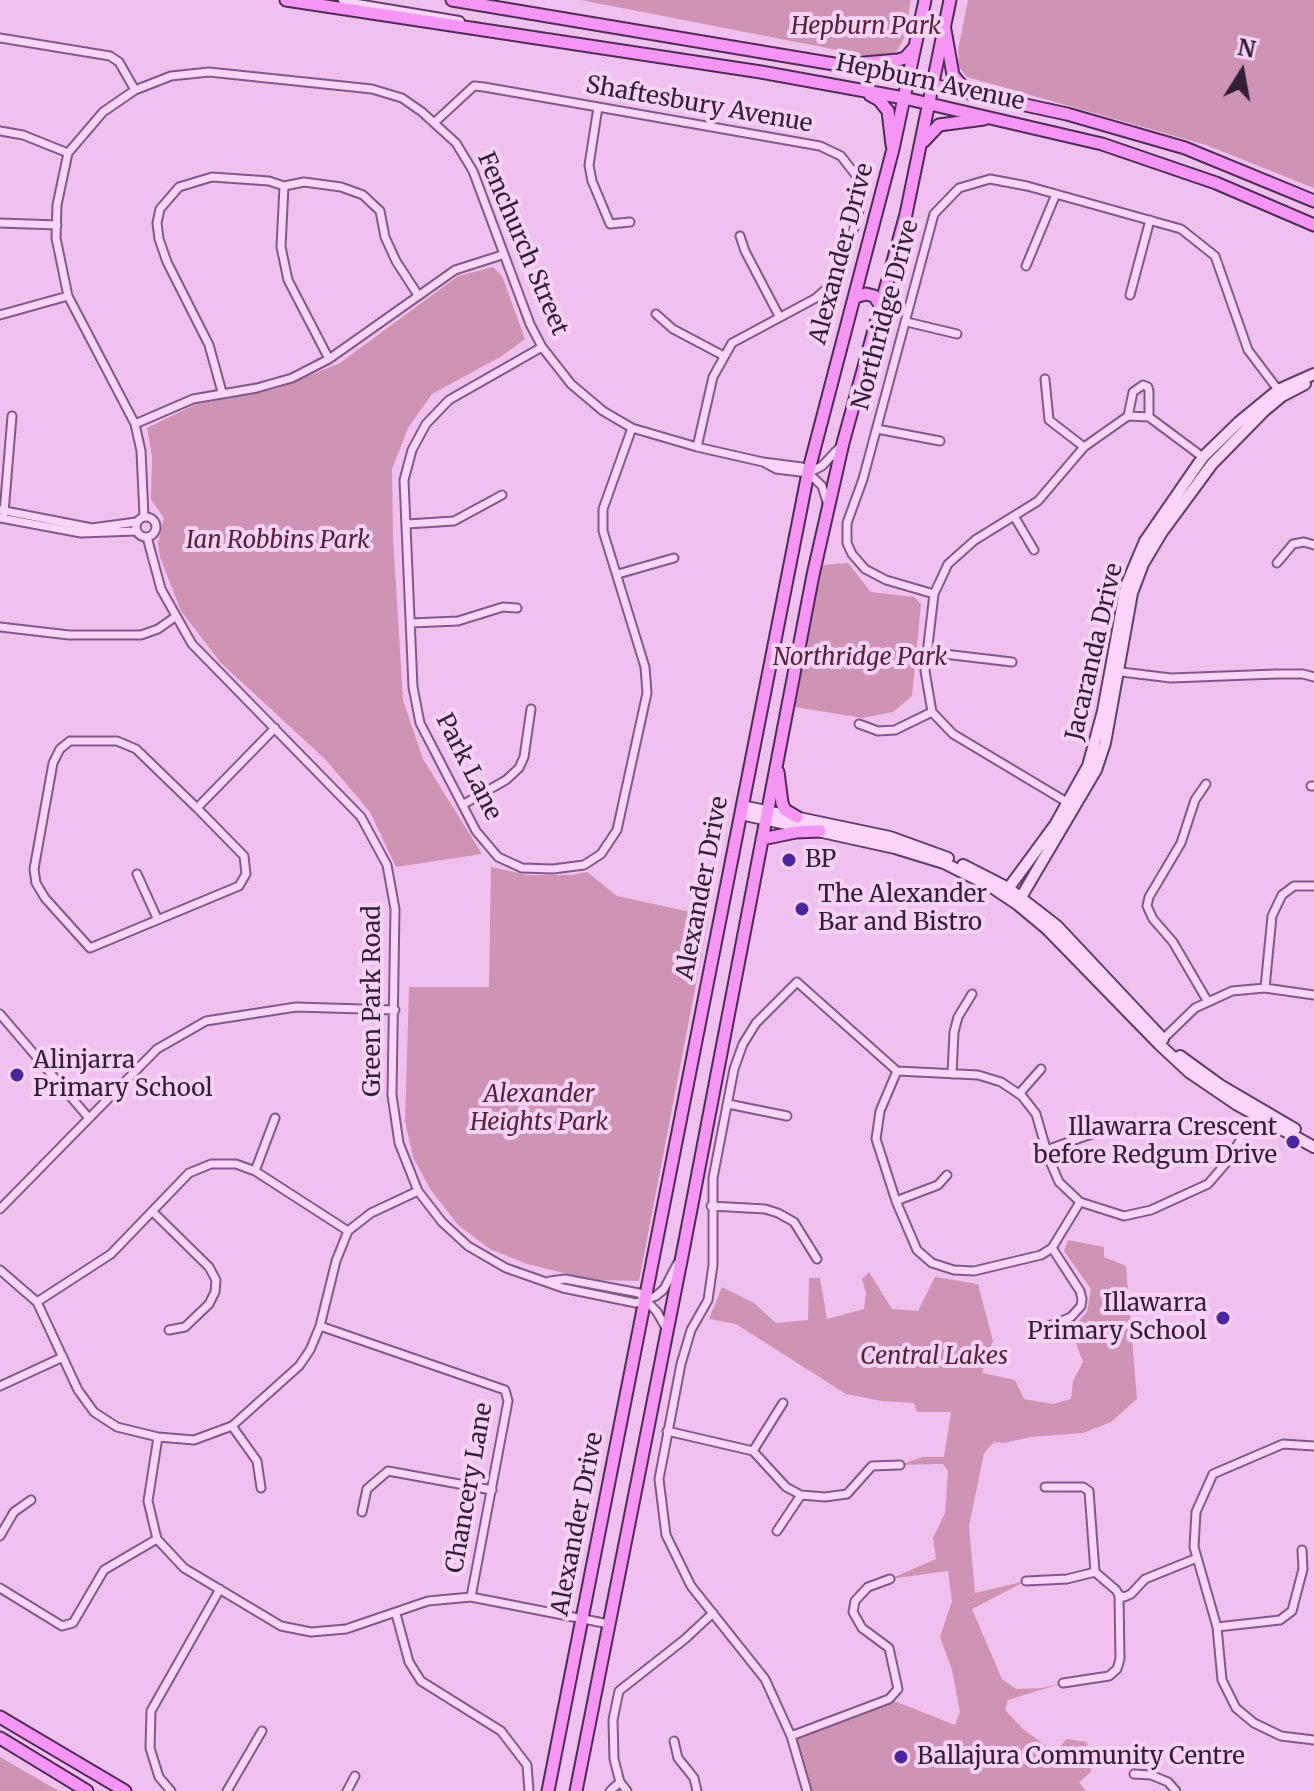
<!DOCTYPE html>
<style>
body{margin:0}
#map{position:relative;width:1314px;height:1791px;overflow:hidden;background:#f0c1ef;font-family:Merriweather,serif}
canvas{display:block}
.north{position:absolute;left:1202px;top:32px;width:80px;height:80px;-webkit-text-stroke:6px #f7d1f6;paint-order:stroke;rotate:11deg;font-size:22px;font-weight:700;line-height:32px;text-align:center;color:#341d39}
.north::after{content:'';display:block;margin:auto;width:28px;height:36px;background:#341d39;clip-path:polygon(50% 0,100% 100%,50% 72%,0 100%)}
</style>
<div id="map">
<canvas width="1314" height="1791"></canvas>
<div class="north">N</div>
</div>
<script>
const ctx = document.querySelector('canvas').getContext('2d');
ctx.lineJoin = 'round';
function paint(path, color) { ctx.fillStyle = color; ctx.fill(path, 'evenodd'); }
const shape = rows => new Path2D(rows.map(r => 'M' + r).join(''));
function strokePath(path, color, width, dash) { ctx.strokeStyle = color; ctx.lineWidth = width; ctx.lineCap = dash ? 'butt' : 'round'; ctx.setLineDash(dash || []); ctx.stroke(path); }
function label(font, color, halo, rows, align = 'center') {
  ctx.font = font + ' Merriweather,serif'; ctx.lineWidth = 8; ctx.setLineDash([]); ctx.textBaseline = 'middle'; ctx.strokeStyle = halo; ctx.fillStyle = color; for (const [text, x, y, turn = 0] of rows) {
    ctx.save(); ctx.translate(x, y); ctx.rotate((+turn || 0) * Math.PI / 180); ctx.textAlign = isNaN(turn) ? turn : align; if (halo) ctx.strokeText(text, 0, 0); ctx.fillText(text, 0, 0); ctx.restore();
  }
}
paint(shape([
 [581,0,911,0,904,38,896,53,873,57],
 [968,0,1314,0,1314,188,1206,145,967,77,959,67,958,50],
 [493,267,502,276,525,339,502,356,432,394,408,428,392,469,393,537,403,700,423,759,482,854,396,867,370,812,326,760,221,663,181,611,160,557,158,543,164,518,151,500,152,456,147,428,194,405,276,389,340,363,458,276],
 [848,563,871,592,914,597,921,604,912,696,893,712,863,718,795,707,821,565],
 [491,867,527,875,572,875,587,872,617,896,709,916,639,1281,592,1280,527,1264,490,1249,458,1225,430,1189,413,1157,405,1121,409,987,489,987],
 [1068,1240,1104,1247,1104,1257,1126,1266,1137,1399,1111,1422,1083,1433,1031,1437,1004,1443,994,1442,984,1453,969,1526,975,1593,1026,1581,972,1609,1002,1679,1016,1689,1042,1688,1063,1683,1008,1700,1005,1710,1023,1729,1056,1753,1066,1739,1087,1742,1091,1772,1079,1782,1086,1791,807,1791,791,1736,889,1699,955,1725,960,1712,952,1670,940,1637,952,1601,948,1571,890,1579,936,1559,933,1538,945,1513,948,1471,943,1464,900,1465,922,1457,944,1457,951,1412,917,1412,914,1403,882,1401,846,1394,736,1324,709,1319,722,1287,754,1303,776,1323,808,1320,809,1278,820,1278,827,1319,864,1309,866,1293,862,1279,869,1272,892,1309,918,1311,935,1277,978,1284,993,1341,982,1373,1015,1380,1024,1399,1053,1404,1071,1399,1073,1381,1083,1362,1071,1330,1087,1312,1091,1289,1064,1251],
 [0,1757,59,1791,0,1791]
]), '#ce94b5');
const street = shape([
 [0,38,110,56,119,62,135,90],
 [598,107,589,165,592,181,610,224,630,222],
 [435,122,474,86,484,87,820,146,841,156,858,178,863,196,840,277,816,298,732,343,713,377,697,447],
 [0,131,23,135,68,153],
 [284,186,304,182,341,187,363,195,380,211,385,237,396,261,418,295],
 [284,186,281,247,288,280,329,359],
 [0,223,57,225],
 [740,236,745,251,779,316],
 [1026,266,1056,194],
 [1130,295,1150,220],
 [656,314,673,329,724,356],
 [0,315,68,296],
 [907,322,957,334],
 [542,347,449,400,426,424,412,450,404,480,413,687,420,723,476,831,498,857,522,868,553,869,584,865,601,854,617,830,647,693,645,667,603,531,603,509,632,428],
 [1045,379,1049,420,1084,447],
 [222,392,209,345,167,262,159,239,157,223,160,209,179,187,212,177,269,181,284,186],
 [1128,416,1133,392,1143,385,1148,387,1149,391,1149,417],
 [135,424,193,399,257,388,292,378,329,359,455,270,502,255],
 [877,429,940,441],
 [765,463,776,469,808,473,822,466,840,447],
 [0,510,92,528,136,522],
 [4,513,12,416],
 [144,516,141,451,135,424,68,296,56,238,57,205,68,153,103,112,135,90,171,76,209,72,372,89,402,98,422,112,456,143,473,171,530,324,542,347,571,384,603,411,632,428,697,447,763,462,802,467,822,486,828,505],
 [1014,516,1034,550],
 '136 527a10 10 0 1 1 20 0a10 10 0 1 1-20 0Z',
 [0,518,81,533,136,531],
 [407,524,454,521,502,495],
 [147,537,161,589,192,644,361,817,387,865,395,909,392,1095,399,1143,418,1191,442,1222,468,1246,506,1268,563,1288,636,1303,656,1296,664,1289,677,1264],
 [1277,563,1293,544,1304,542,1314,545],
 [618,574,674,558],
 [934,594,886,580,865,569,852,554,847,543,847,523,863,479,934,214,959,188,990,179,1027,186,1181,229,1215,256,1248,350,1279,391],
 [411,623,458,621,503,607,517,608],
 [0,627,69,635,141,635,158,629,175,617],
 [927,652,1012,662],
 [1113,671,1171,678,1276,674,1303,674,1314,677],
 [859,724,878,731,895,730,932,712],
 [1206,784,1195,800,1181,843,1149,897,1147,906,1153,919,1173,942,1208,1002],
 [1311,786,1314,786],
 [464,804,506,780,519,768,524,757,531,709],
 [1070,804,953,734,932,712,925,671,934,594,948,564,975,540,1038,501,1084,447,1128,416,1149,417,1204,458],
 [197,808,244,856,246,874,239,886,90,948,45,898,36,883,34,869,53,763,60,749,70,741,117,741,136,749,197,808,275,728],
 [137,874,157,918],
 [1265,988,1272,916,1282,895,1294,886,1314,886],
 [0,1014,88,1117],
 [1160,1042,1195,1008,1232,991,1265,988,1314,995],
 [897,1071,880,1111,876,1139,896,1201,917,1250,932,1263,954,1270,974,1271,1041,1255,1052,1248,1080,1202],
 [952,1074,954,1032,958,1017,972,994],
 [1019,1094,1041,1069],
 [728,1104,787,1116],
 [1046,1150,1103,1130],
 [255,1171,275,1118],
 [896,1201,938,1185,947,1175],
 [711,1206,765,1209,778,1213,794,1222,817,1259],
 [0,1209,157,1049,206,1021,296,1007,395,1010],
 [153,1212,209,1267,216,1280,215,1292,209,1304,185,1327,169,1330],
 [0,1270,37,1302,78,1390,94,1412,117,1427,158,1437,194,1440,232,1426,299,1366,310,1350,320,1326,336,1261,348,1231,371,1213,418,1191],
 [550,1281,565,1279,639,1293,657,1312,666,1328],
 [37,1302,111,1254,189,1173,211,1164,236,1164,255,1171,348,1231],
 [320,1326,505,1390,508,1401,471,1597],
 [1049,1326,1071,1317,1081,1306,1082,1299,1080,1291,1052,1248],
 [0,1386,63,1357],
 [232,1426,257,1461,261,1488],
 [667,1431,753,1451,786,1487,801,1495,825,1497,847,1494,872,1466,900,1465],
 [158,1437,148,1501,157,1539,184,1568,281,1626,311,1632,346,1629,428,1601,471,1597,609,1624],
 [1314,1446,1283,1444,1213,1474,1196,1512,1194,1547,1217,1627,1222,1680,1236,1708,1254,1723,1281,1736,1314,1740],
 [753,1451,783,1403],
 [1045,1487,1083,1487,1089,1491,1095,1572,1116,1590,1119,1595],
 [362,1512,367,1489,388,1471,492,1490],
 [777,1531,801,1495],
 [0,1536,14,1512,31,1500],
 [1026,1581,1067,1579,1095,1572],
 [0,1588,62,1626,73,1623,104,1570,157,1539],
 [396,1614,409,1662,421,1681,501,1731,527,1765,529,1791],
 [1217,1627,1280,1620,1292,1611,1303,1569,1302,1550],
 [1063,1683,1109,1676,1117,1669,1120,1659,1119,1595,1124,1597,1131,1594,1145,1579,1197,1558],
 [791,1736,889,1699,898,1689,889,1648,862,1628,853,1612,855,1601,868,1587,890,1579],
 [674,1741,678,1758,694,1778,697,1791],
 [1134,1774,1151,1775,1168,1782,1176,1791],
 [171,1791,159,1777,150,1748,151,1711,220,1589],
 [227,1791,262,1731],
 [347,1791,355,1776],
 [610,1791,620,1782],
 [627,1791,620,1782,614,1759,613,1720,619,1691,685,1639,713,1613],
 [807,1791,791,1736,765,1679,691,1586,666,1535,659,1479,681,1364,691,1330,708,1300,713,1265,713,1178,734,1069,743,1044,756,1023,797,982,897,1071,978,1075,1001,1082,1022,1096,1036,1114,1049,1159,1059,1182,1080,1202,1124,1216,1151,1210,1208,1184,1227,1162,1257,1112]
]);
const secondary = shape([
 [344,0,357,5,459,22],
 [742,806,890,837,948,858],
 [741,814,895,848,944,863,990,886,1017,904,1047,929,1160,1045,1189,1072,1236,1104,1314,1147],
 [963,865,1008,888,1057,926,1163,1039],
 [1005,893,1055,825,1088,766,1103,711,1126,586,1145,541,1203,457,1239,422,1278,390,1314,374],
 [1017,904,1096,770,1105,743,1132,593,1143,564,1162,532,1212,464,1264,411,1282,396,1305,384],
 [1180,1056,1220,1085,1295,1129]
]);
const primary = shape([
 [286,0,761,72,904,98,1102,144,1216,183,1314,225],
 [452,0,840,65,1067,114,1185,148,1314,201],
 [945,30,953,75,966,91],
 [852,64,898,60,905,58,914,48],
 [870,95,879,100,888,111,892,145],
 [924,141,939,125,984,119],
 [855,297,866,294,874,296,881,306],
 [778,772,782,803,785,810,797,817],
 [762,839,796,832,820,831],
 [0,1717,125,1791],
 [0,1738,87,1791],
 [548,1791,808,473,893,149,925,0],
 [576,1791,683,1251,813,575,843,443,906,214,950,0]
]);
strokePath(street, '#83578a', 11);
strokePath(secondary, '#633b6c', 14);
strokePath(primary, '#4f2c58', 15);
strokePath(street, '#fad4f9', 7);
strokePath(secondary, '#fad4f9', 10);
strokePath(primary, '#f596f4', 11);
for (const [x, y, r, color] of [
 [789,860,8,"#4b259c"],
 [802,909,8,"#4b259c"],
 [17,1075,8,"#4b259c"],
 [1293,1142,8,"#4b259c"],
 [1223,1318,8,"#4b259c"],
 [901,1757,8,"#4b259c"]
]) { const dot = new Path2D(); dot.arc(x, y, r, 0, 2 * Math.PI); ctx.fillStyle = color; ctx.fill(dot); strokePath(dot, '#f7d1f6', 3); }
label('italic 24px', '#572238', '#f7d1f6', [
 ["Hepburn Park",866,27],
 ["Ian Robbins Park",278,541],
 ["Northridge Park",860,658],
 ["Alexander",539,1095],
 ["Heights Park",539,1123],
 ["Central Lakes",934,1357]
]);
label('24px', '#341d39', '#f7d1f6', [
 ["Hepburn Avenue",930,83,12],
 ["Shaftesbury Avenue",699,105,10],
 ["Fenchurch Street",522,244,67],
 ["Alexander Drive",842,254,-75],
 ["Northridge Drive",886,315,-75],
 ["Jacaranda Drive",1095,652,-77],
 ["Park Lane",468,767,63],
 ["Alexander Drive",703,888,-79],
 ["Green Park Road",373,1001,-90],
 ["Chancery Lane",470,1488,-80],
 ["Alexander Drive",578,1524,-79]
]);
label('24px', '#341d39', '#f7d1f6', [
 ["BP",805,860],
 ["The Alexander",818,895],
 ["Bar and Bistro",818,923],
 ["Alinjarra",33,1061],
 ["Primary School",33,1089],
 ["Illawarra Crescent",1277,1128,"right"],
 ["before Redgum Drive",1277,1156,"right"],
 ["Illawarra",1207,1304,"right"],
 ["Primary School",1207,1332,"right"],
 ["Ballajura Community Centre",917,1757]
], 'left');
</script>
